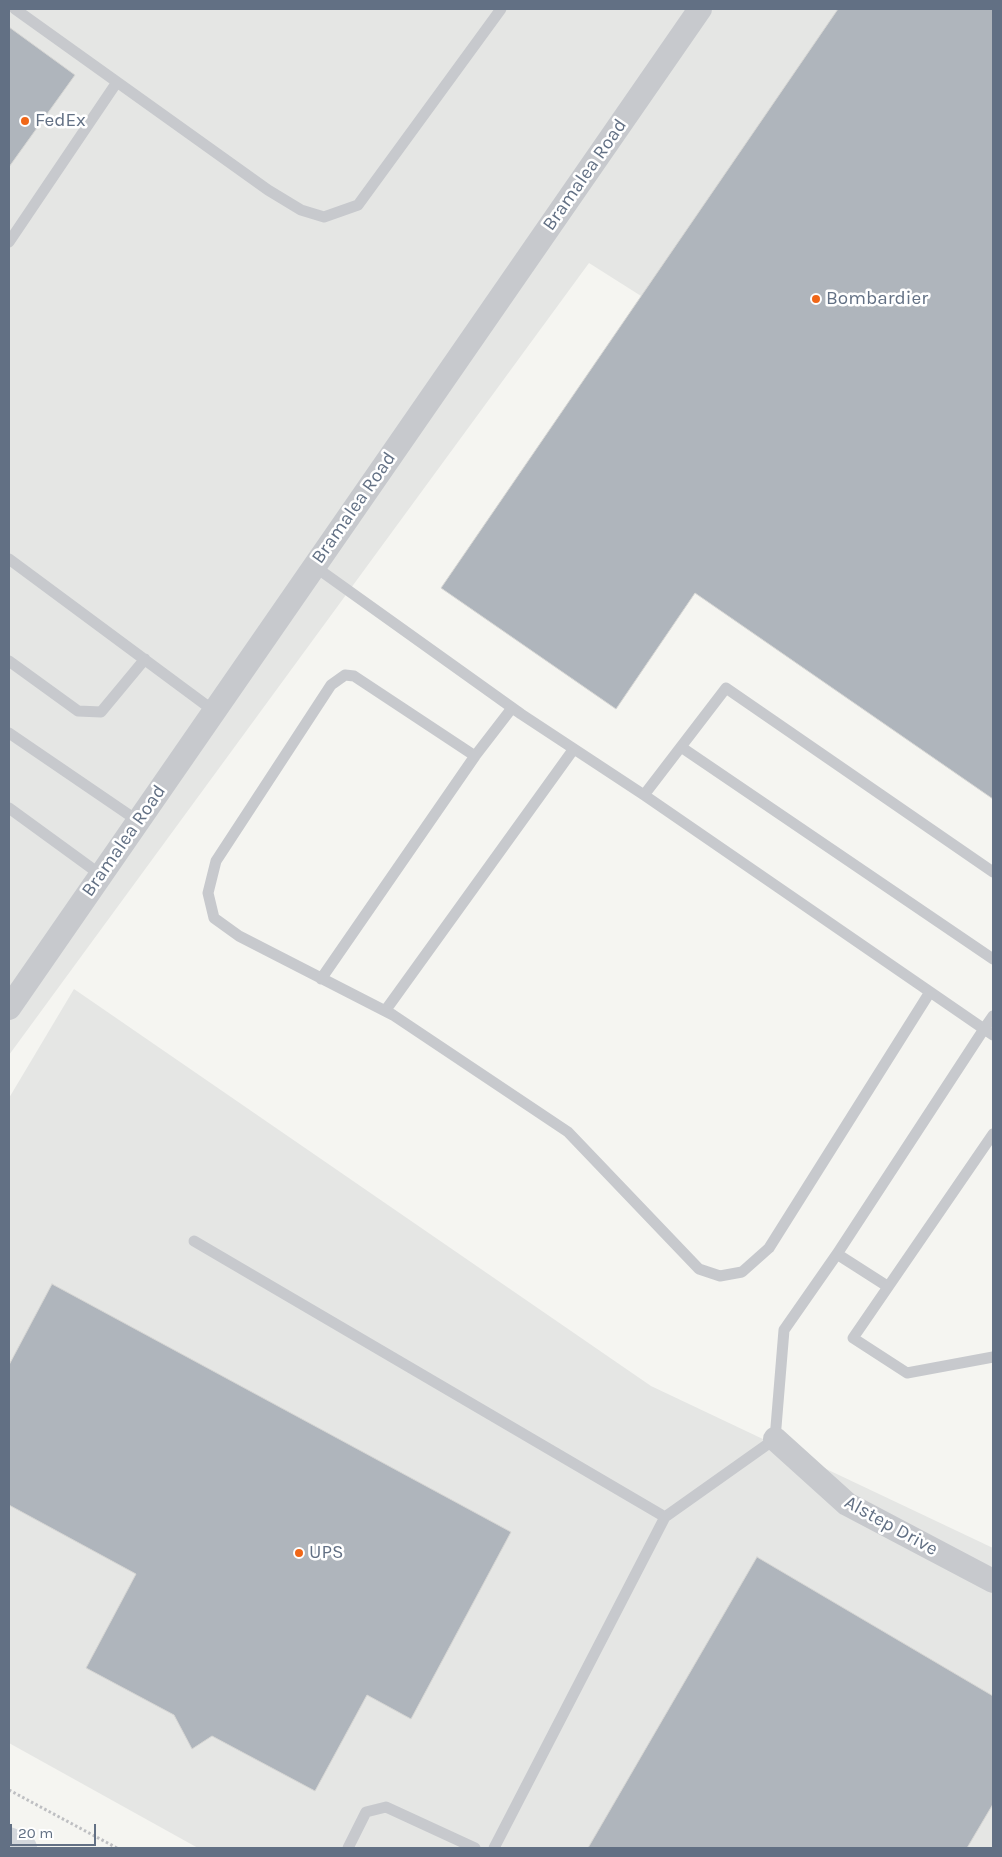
<!DOCTYPE html>
<style>
body{margin:0}
#map{position:relative;width:1002px;height:1857px;overflow:hidden;background:#f5f5f1;font-family:Karla,sans-serif}
canvas{display:block}
.frame{position:absolute;inset:0;border:10px solid #627084;pointer-events:none}
.scale{position:absolute;left:10px;top:1824px;width:86px;height:22px;box-sizing:border-box;border:2px solid #627084;border-top:0;padding-left:6px;font-size:15px;line-height:18px;white-space:nowrap;color:#627084;-webkit-text-stroke:4px #fff;paint-order:stroke}
</style>
<div id="map">
<canvas width="1002" height="1857"></canvas>
<div class="frame"></div>
<div class="scale">20 m</div>
</div>
<script>
const ctx = document.querySelector('canvas').getContext('2d');
ctx.lineJoin = 'round';
function paint(path, color) { ctx.fillStyle = color; ctx.fill(path, 'evenodd'); }
const shape = rows => new Path2D(rows.map(r => 'M' + r).join(''));
function strokePath(path, color, width, dash) { ctx.strokeStyle = color; ctx.lineWidth = width; ctx.lineCap = dash ? 'butt' : 'round'; ctx.setLineDash(dash || []); ctx.stroke(path); }
function label(font, color, halo, rows, align = 'center') {
  ctx.font = font + ' Karla,sans-serif'; ctx.lineWidth = 5; ctx.setLineDash([]); ctx.textBaseline = 'middle'; ctx.strokeStyle = halo; ctx.fillStyle = color; for (const [text, x, y, turn = 0] of rows) {
    ctx.save(); ctx.translate(x, y); ctx.rotate((+turn || 0) * Math.PI / 180); ctx.textAlign = isNaN(turn) ? turn : align; if (halo) ctx.strokeText(text, 0, 0); ctx.fillText(text, 0, 0); ctx.restore();
  }
}
paint(shape([
 [9,9,993,9,993,519,589,263,9,1055],
 [74,989,651,1386,993,1548,993,1848,198,1848,9,1743,9,1098]
]), '#e5e6e4');
const building = shape([
 [838,9,993,9,993,799,695,593,616,709,441,588,838,9],
 [9,27,75,75,9,167,9,27],
 [52,1284,511,1532,411,1719,367,1695,315,1791,212,1736,192,1749,174,1715,86,1668,136,1574,9,1505,9,1365,52,1284],
 [757,1557,993,1696,993,1804,967,1848,588,1848,757,1557]
]);
paint(building, '#afb5bc');
strokePath(building, '#d6d6d4', 1);
strokePath(shape([
 [9,1790,117,1848]
]), '#bebfc2', 3, [2.5, 2.5]);
strokePath(shape([
 [15,9,268,190,301,210,324,217,358,205,501,9],
 [9,242,117,82],
 [9,559,214,711],
 [314,566,521,714,644,795,984,1029,837,1254,784,1330,775,1439,665,1517],
 [9,661,78,711,101,712,145,659],
 [512,708,475,756,354,676,345,675,331,685,216,861,208,893,214,918,239,936,393,1015,568,1132,699,1269,720,1276,742,1272,769,1248,930,992],
 [9,733,138,821],
 [681,747,993,959],
 [644,795,726,688,993,872],
 [9,808,101,875],
 [321,979,475,756],
 [385,1011,573,750],
 [993,1016,984,1029,993,1035],
 [993,1134,853,1338,907,1373,993,1357],
 [194,1241,665,1517,494,1848],
 [837,1254,887,1286],
 [348,1848,366,1812,386,1807,475,1848]
]), '#c7c9cd', 11);
strokePath(shape([
 [9,1008,700,9],
 [775,1439,847,1504,993,1581]
]), '#c7c9cd', 24);
strokePath(shape([
 [9,1841,23,1848]
]), '#d3d7dc', 28);
for (const [x, y, r, color] of [
 [25,121,5,"#f06617"],
 [816,299,5,"#f06617"],
 [299,1553,5,"#f06617"]
]) { const dot = new Path2D(); dot.arc(x, y, r, 0, 2 * Math.PI); ctx.fillStyle = color; ctx.fill(dot); strokePath(dot, '#fff', 2); }
label('19px', '#627084', '#fff', [
 ["FedEx",35,121],
 ["Bombardier",826,299],
 ["UPS",309,1553]
], 'left');
label('19px', '#627084', '#fff', [
 ["Bramalea Road",585,175,-55],
 ["Bramalea Road",354,508,-55],
 ["Bramalea Road",124,841,-55],
 ["Alstep Drive",891,1526,29]
]);
</script>
